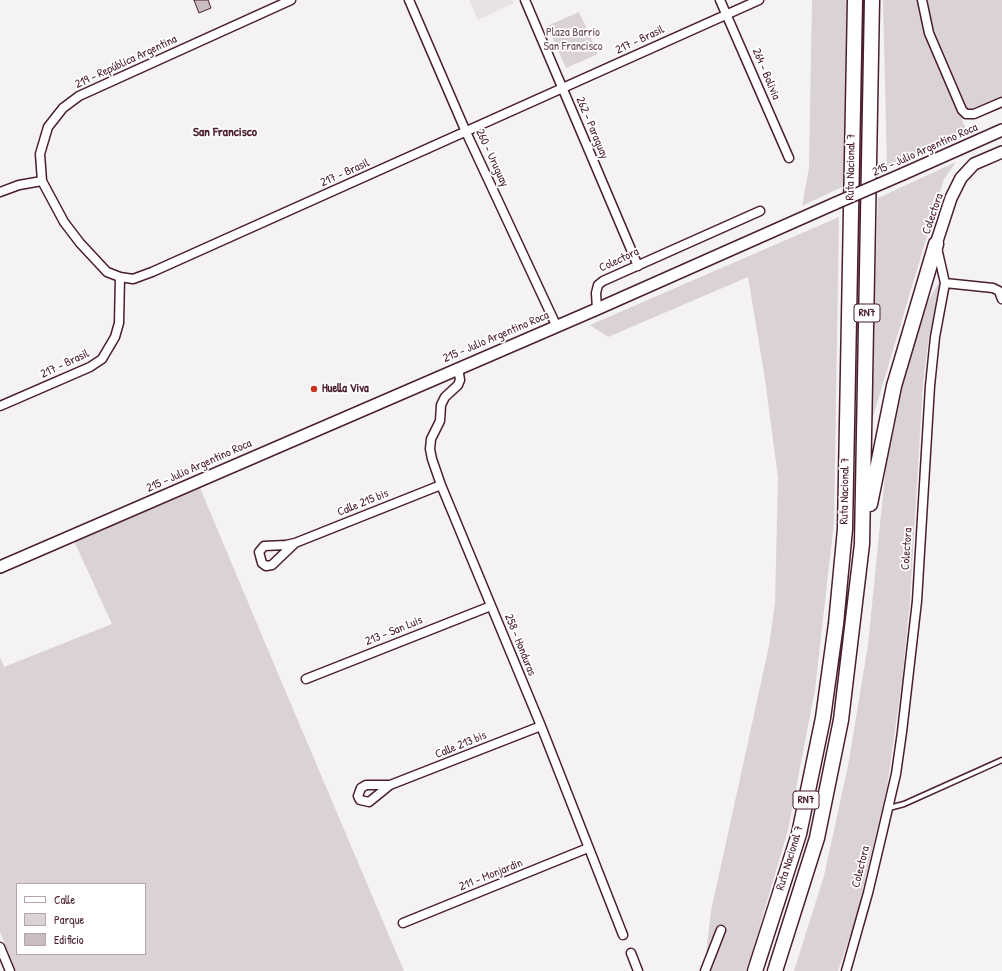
<!DOCTYPE html>
<meta charset="utf-8">
<style>
body{margin:0}
#map{position:relative;width:1002px;height:971px;overflow:hidden;background:#f4f2f2;font-family:"Patrick Hand",sans-serif}
canvas{display:block}
.legend{position:absolute;left:16px;top:883px;width:130px;height:72px;box-sizing:border-box;background:#fff;border:1px solid #b7a5aa;margin:0;padding:5px 7px;list-style:none;font-size:12px;color:#4a1f2b}
.legend li{display:flex;align-items:center;gap:8px;height:20px}
.legend b{width:20px;border:1px solid #b7a5aa}
</style>
<div id="map">
<canvas width="1002" height="971"></canvas>
<ul class="legend">
<li><b style="height:5px;background:#fff"></b>Calle</li>
<li><b style="height:11px;background:#dbd2d5"></b>Parque</li>
<li><b style="height:11px;background:#cabdc1"></b>Edificio</li>
</ul>
</div>
<script>
const ctx = document.querySelector('canvas').getContext('2d');
ctx.lineJoin = 'round';
function paint(path, color) { ctx.fillStyle = color; ctx.fill(path, 'evenodd'); }
const shape = rows => new Path2D(rows.map(r => 'M' + r).join(''));
function strokePath(path, color, width, dash) { ctx.strokeStyle = color; ctx.lineWidth = width; ctx.lineCap = dash ? 'butt' : 'round'; ctx.setLineDash(dash || []); ctx.stroke(path); }
function label(font, color, halo, rows, align = 'center') {
  ctx.font = font + ' "Patrick Hand",sans-serif'; ctx.lineWidth = 3.5; ctx.setLineDash([]); ctx.textBaseline = 'middle'; ctx.strokeStyle = halo; ctx.fillStyle = color; for (const [text, x, y, turn = 0] of rows) {
    ctx.save(); ctx.translate(x, y); ctx.rotate((+turn || 0) * Math.PI / 180); ctx.textAlign = isNaN(turn) ? turn : align; if (halo) ctx.strokeText(text, 0, 0); ctx.fillText(text, 0, 0); ctx.restore();
  }
}
paint(shape([
 [469,0,512,0,514,3,478,20]
]), '#e7e2e3');
paint(shape([
 [812,0,847,0,844,186,802,206,809,168],
 [883,0,918,0,919,14,926,33,967,132,887,168],
 [928,0,1002,0,1002,97,969,112,929,18],
 [579,12,598,54,566,68,547,26],
 [956,162,944,179,870,427,878,198],
 [839,217,834,522,815,690,788,830,751,956,745,971,704,971,711,911,769,646,775,603,778,478,765,379,748,277,608,337,590,325],
 [939,282,939,297,929,335,923,384,910,600,902,681,887,787,856,918,838,971,794,971,824,876,848,766,868,645,889,434,907,364,927,303],
 [200,488,271,657,404,971,16,971,0,932,0,657,4,667,112,624,74,541],
 [17,884,145,884,145,954,17,954]
]), '#dbd2d5');
const building = shape([
 [194,0,208,0,211,8,199,13,194,0]
]);
paint(building, '#cabdc1');
strokePath(building, '#4a1f2b', 1);
const lane = shape([
 [889,808,904,804,1002,760]
]);
const street = shape([
 [291,0,79,96,63,108,48,127,40,154,42,181,64,222,80,243,107,272,120,277,133,279,152,272,759,0],
 [409,0,466,132,556,325],
 [525,0,638,266],
 [720,0,789,158],
 [922,0,929,33,962,110,966,114,974,114,1002,102],
 [0,192,19,185,42,181],
 [945,283,993,288,999,291,1002,299],
 [597,309,596,293,598,285,603,281,760,211],
 [458,368,460,380,458,385,445,397,441,405,440,421,431,439,430,449,432,459,441,485,541,726,623,935],
 [0,406,90,367,102,359,115,337,119,323,120,277],
 [295,543,272,565,266,566,262,563,259,552,264,546,286,545,295,543,441,485],
 [306,679,491,606],
 [390,785,369,802,360,800,358,796,361,788,366,785,390,785,541,726],
 [403,923,588,848],
 [0,947,10,971],
 [631,953,638,971],
 [705,971,721,930],
 [846,971,868,893,882,834,896,774,902,732,917,601,930,386,935,337,945,283,937,248]
]);
const secondary = shape([
 [903,174,1002,130],
 [936,244,951,198,961,178,974,164,1002,152],
 [0,567,597,309,836,203]
]);
const highway = shape([
 [870,504,894,386,936,244],
 [755,971,799,834,823,718,836,624,845,529,855,0],
 [775,971,817,838,841,720,862,544,872,0]
]);
strokePath(lane, '#4a1f2b', 7);
strokePath(street, '#4a1f2b', 11);
strokePath(secondary, '#4a1f2b', 14);
strokePath(highway, '#4a1f2b', 17);
strokePath(lane, '#fff', 4);
strokePath(street, '#fff', 8);
strokePath(secondary, '#fff', 11);
strokePath(highway, '#fff', 14);
const secondaryBridge = shape([
 [836,203,903,174]
]);
strokePath(secondaryBridge, '#4a1f2b', 14, []);
strokePath(secondaryBridge, '#fff', 11);
for (const [x, y, r, color] of [
 [314,389,4,"#c8321e"]
]) { const dot = new Path2D(); dot.arc(x, y, r, 0, 2 * Math.PI); ctx.fillStyle = color; ctx.fill(dot); strokePath(dot, '#fff', 1.5); }
for (const [x, y, w] of [
 [867,313,26],
 [806,800,26]
]) { const box = new Path2D(); box.roundRect(x - w / 2, y - 9, w, 18, 3); ctx.fillStyle = '#fff'; ctx.fill(box); strokePath(box, '#4a1f2b', 1); }
label('bold 11px', '#4a1f2b', null, [
 ["RN7",867,313],
 ["RN7",806,800]
]);
label('12px', '#6e4c56', '#fff', [
 ["Plaza Barrio",573,33],
 ["San Francisco",573,47]
]);
label('12px', '#4a1f2b', '#fff', [
 ["217 - Brasil",640,40,-25],
 ["219 - República Argentina",126,62,-25],
 ["264 - Bolivia",766,74,67],
 ["262 - Paraguay",592,128,67],
 ["215 - Julio Argentino Roca",925,150,-24],
 ["260 - Uruguay",492,158,65],
 ["Ruta Nacional 7",851,167,-89],
 ["217 - Brasil",345,173,-24],
 ["Colectora",933,214,-71],
 ["Colectora",619,260,-25],
 ["215 - Julio Argentino Roca",496,337,-23],
 ["217 - Brasil",65,364,-25],
 ["215 - Julio Argentino Roca",199,466,-24],
 ["Ruta Nacional 7",845,491,-89],
 ["Calle 215 bis",363,503,-22],
 ["Colectora",907,549,-86],
 ["213 - San Luis",394,631,-22],
 ["258 - Honduras",520,645,68],
 ["Calle 213 bis",461,745,-22],
 ["Ruta Nacional 7",790,858,-73],
 ["Colectora",861,867,-76],
 ["211 - Monjardin",491,875,-22]
]);
label('bold 12px', '#4a1f2b', '#fff', [
 ["Huella Viva",322,389]
], 'left');
label('bold 13px', '#4a1f2b', '#fff', [
 ["San Francisco",225,133]
]);
</script>
